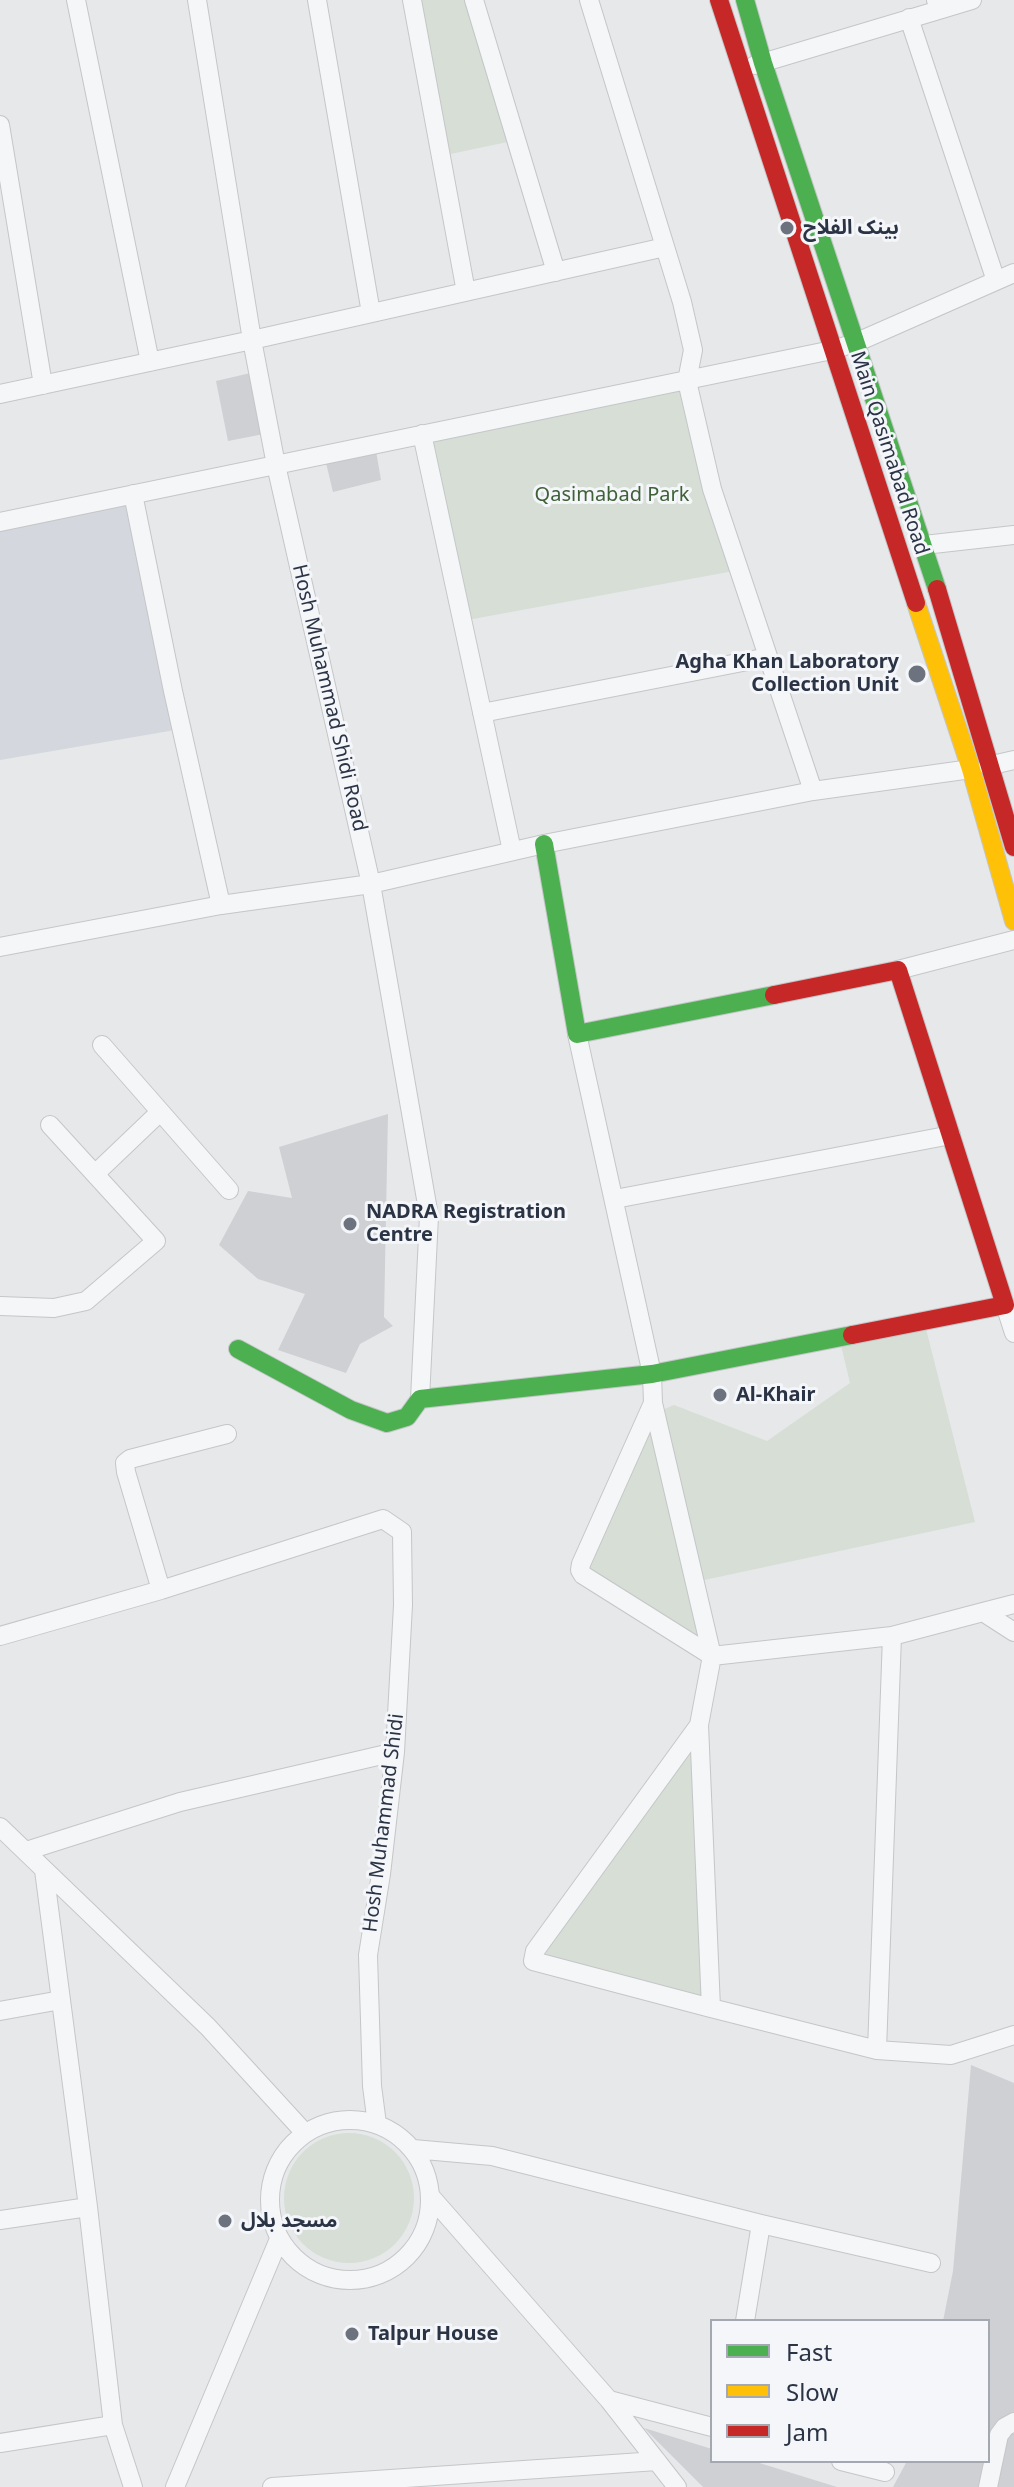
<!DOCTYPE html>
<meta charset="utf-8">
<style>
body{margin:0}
#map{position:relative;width:1014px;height:2487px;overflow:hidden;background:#e6e8ea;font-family:"Noto Sans",sans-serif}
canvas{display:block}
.legend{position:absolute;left:710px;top:2319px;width:280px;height:144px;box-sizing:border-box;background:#f4f6f9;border:2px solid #a4a8b1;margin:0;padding:10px 14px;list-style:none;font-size:24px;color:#2b3445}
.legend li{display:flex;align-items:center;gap:16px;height:40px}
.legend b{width:40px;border:2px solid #a4a8b1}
</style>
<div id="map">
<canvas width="1014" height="2487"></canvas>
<ul class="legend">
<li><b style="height:10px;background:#4caf50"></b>Fast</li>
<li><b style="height:10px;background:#ffc107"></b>Slow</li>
<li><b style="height:10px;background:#c62828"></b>Jam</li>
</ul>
</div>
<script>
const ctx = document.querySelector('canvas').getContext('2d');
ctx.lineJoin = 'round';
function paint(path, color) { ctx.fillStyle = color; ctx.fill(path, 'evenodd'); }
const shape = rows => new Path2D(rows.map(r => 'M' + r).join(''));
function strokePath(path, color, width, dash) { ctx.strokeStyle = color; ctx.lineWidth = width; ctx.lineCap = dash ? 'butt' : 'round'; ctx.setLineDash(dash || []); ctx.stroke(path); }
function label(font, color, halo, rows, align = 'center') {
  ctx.font = font + ' "Noto Sans","Noto Sans Arabic",sans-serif'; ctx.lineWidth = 6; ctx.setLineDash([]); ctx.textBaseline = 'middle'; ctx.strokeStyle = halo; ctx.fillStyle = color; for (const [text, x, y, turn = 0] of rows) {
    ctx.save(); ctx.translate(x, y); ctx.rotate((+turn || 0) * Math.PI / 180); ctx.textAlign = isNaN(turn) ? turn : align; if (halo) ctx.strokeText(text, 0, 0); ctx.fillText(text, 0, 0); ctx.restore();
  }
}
paint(shape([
 [133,494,181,729,0,760,0,522]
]), '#d4d7dd');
paint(shape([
 [412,0,474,0,517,140,441,156],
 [687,381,739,570,462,621,422,434],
 [924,1321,975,1522,695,1582,712,1656,581,1564,655,1413,674,1405,767,1441,850,1383,839,1337],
 [699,1725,711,2008,533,1961],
 '284 2198a65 65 0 1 1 130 0a65 65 0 1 1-130 0Z'
]), '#d6ded6');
paint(shape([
 [255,372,269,433,228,441,216,381],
 [376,451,381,480,333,492,326,463],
 [388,1114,384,1317,393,1326,360,1344,346,1373,278,1350,305,1294,258,1279,219,1245,248,1191,292,1198,279,1147],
 [971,2065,1014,2083,1014,2487,893,2487,907,2461,988,2461,988,2321,943,2321,953,2271],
 [644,2428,712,2449,712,2461,753,2461,837,2487,703,2487]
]), '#ced0d3');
const street = shape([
 [76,0,150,362],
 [197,0,252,340,276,465,371,884,429,1216,420,1399],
 [317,0,371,313],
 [412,0,466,292],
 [474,0,556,272],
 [589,0,682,302,693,350,687,381,712,489,813,791,971,769],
 [936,0,939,10,972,0],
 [909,18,996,281],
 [755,65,939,10],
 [0,125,43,385],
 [0,394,252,340,665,247],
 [422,434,512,851],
 [133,494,173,691,221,905,371,884,544,844,813,791],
 [0,522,832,350,855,343,1014,273],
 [924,545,1014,535],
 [482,713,768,657],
 [988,766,1014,760],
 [0,947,221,905],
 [898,970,1014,940],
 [577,1034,652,1374,653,1403,712,1656,699,1725,711,2008,877,2050,951,2055,1014,2035],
 [102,1045,229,1190],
 [95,1174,160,1112],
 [615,1199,951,1135],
 [1005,1305,1014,1333],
 [0,1306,54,1308,86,1301,156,1241,50,1125],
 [653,1403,581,1564,580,1570,583,1575,712,1656,892,1636],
 [161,1590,126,1472,125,1463,130,1459,227,1434],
 [983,1612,1014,1604],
 [0,1636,161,1590,383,1519,402,1532,403,1605,395,1752,381,1874,368,1955,372,2086,377,2124],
 [699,1725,535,1951,533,1961,711,2008],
 [0,1827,208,2027,305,2133],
 [26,1851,180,1802,395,1752],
 [44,1870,88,2207,113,2425,133,2487],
 [0,2011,61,2000],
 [877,2050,892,1636,983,1612,1014,1632],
 '270 2200a80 80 0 1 1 160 0a80 80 0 1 1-160 0Z',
 [413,2149,492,2156,761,2224,931,2263],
 [432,2198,609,2400,677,2487],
 [0,2220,88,2207],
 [745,2321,761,2224],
 [609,2400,712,2427],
 [0,2443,113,2425],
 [841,2461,885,2472],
 [175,2487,279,2239],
 [272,2487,657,2461],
 [988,2487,999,2435,1005,2427,1014,2422]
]);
const fast = shape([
 [745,0,763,63,937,589],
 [544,844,577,1034,774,995],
 [238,1349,351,1410,387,1423,407,1417,420,1399,652,1374,852,1335]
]);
const slow = shape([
 [916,603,971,769,1014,921]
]);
const jam = shape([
 [719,0,916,603],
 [937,589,1014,847],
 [774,995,898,970,1005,1305,852,1335]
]);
strokePath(street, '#c4c6c8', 20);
strokePath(fast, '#c4c6c8', 20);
strokePath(slow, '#c4c6c8', 20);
strokePath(jam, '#c4c6c8', 20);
strokePath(street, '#f5f6f7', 18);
strokePath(fast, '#4caf50', 18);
strokePath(slow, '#ffc107', 18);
strokePath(jam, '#c62828', 18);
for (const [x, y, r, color] of [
 [787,228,8,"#6c737f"],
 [917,674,10,"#6c737f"],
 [350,1224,8,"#6c737f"],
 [720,1395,8,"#6c737f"],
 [225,2221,8,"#6c737f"],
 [352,2334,8,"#6c737f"]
]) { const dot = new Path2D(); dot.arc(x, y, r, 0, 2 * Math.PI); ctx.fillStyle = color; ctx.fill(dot); strokePath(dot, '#f4f6f9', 3); }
label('bold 20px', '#2b3445', '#f4f6f9', [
 ["بینک الفلاح",803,228],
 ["Agha Khan Laboratory",899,662,"right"],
 ["Collection Unit",899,685,"right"],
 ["NADRA Registration",366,1212],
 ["Centre",366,1235],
 ["Al-Khair",736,1395],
 ["مسجد بلال",241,2221],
 ["Talpur House",368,2334]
], 'left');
label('20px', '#2b3445', '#f4f6f9', [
 ["Main Qasimabad Road",889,453,72],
 ["Hosh Muhammad Shidi Road",329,698,77],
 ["Hosh Muhammad Shidi",384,1823,-83]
]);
label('20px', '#3f6138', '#f4f6f9', [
 ["Qasimabad Park",612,495]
]);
</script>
